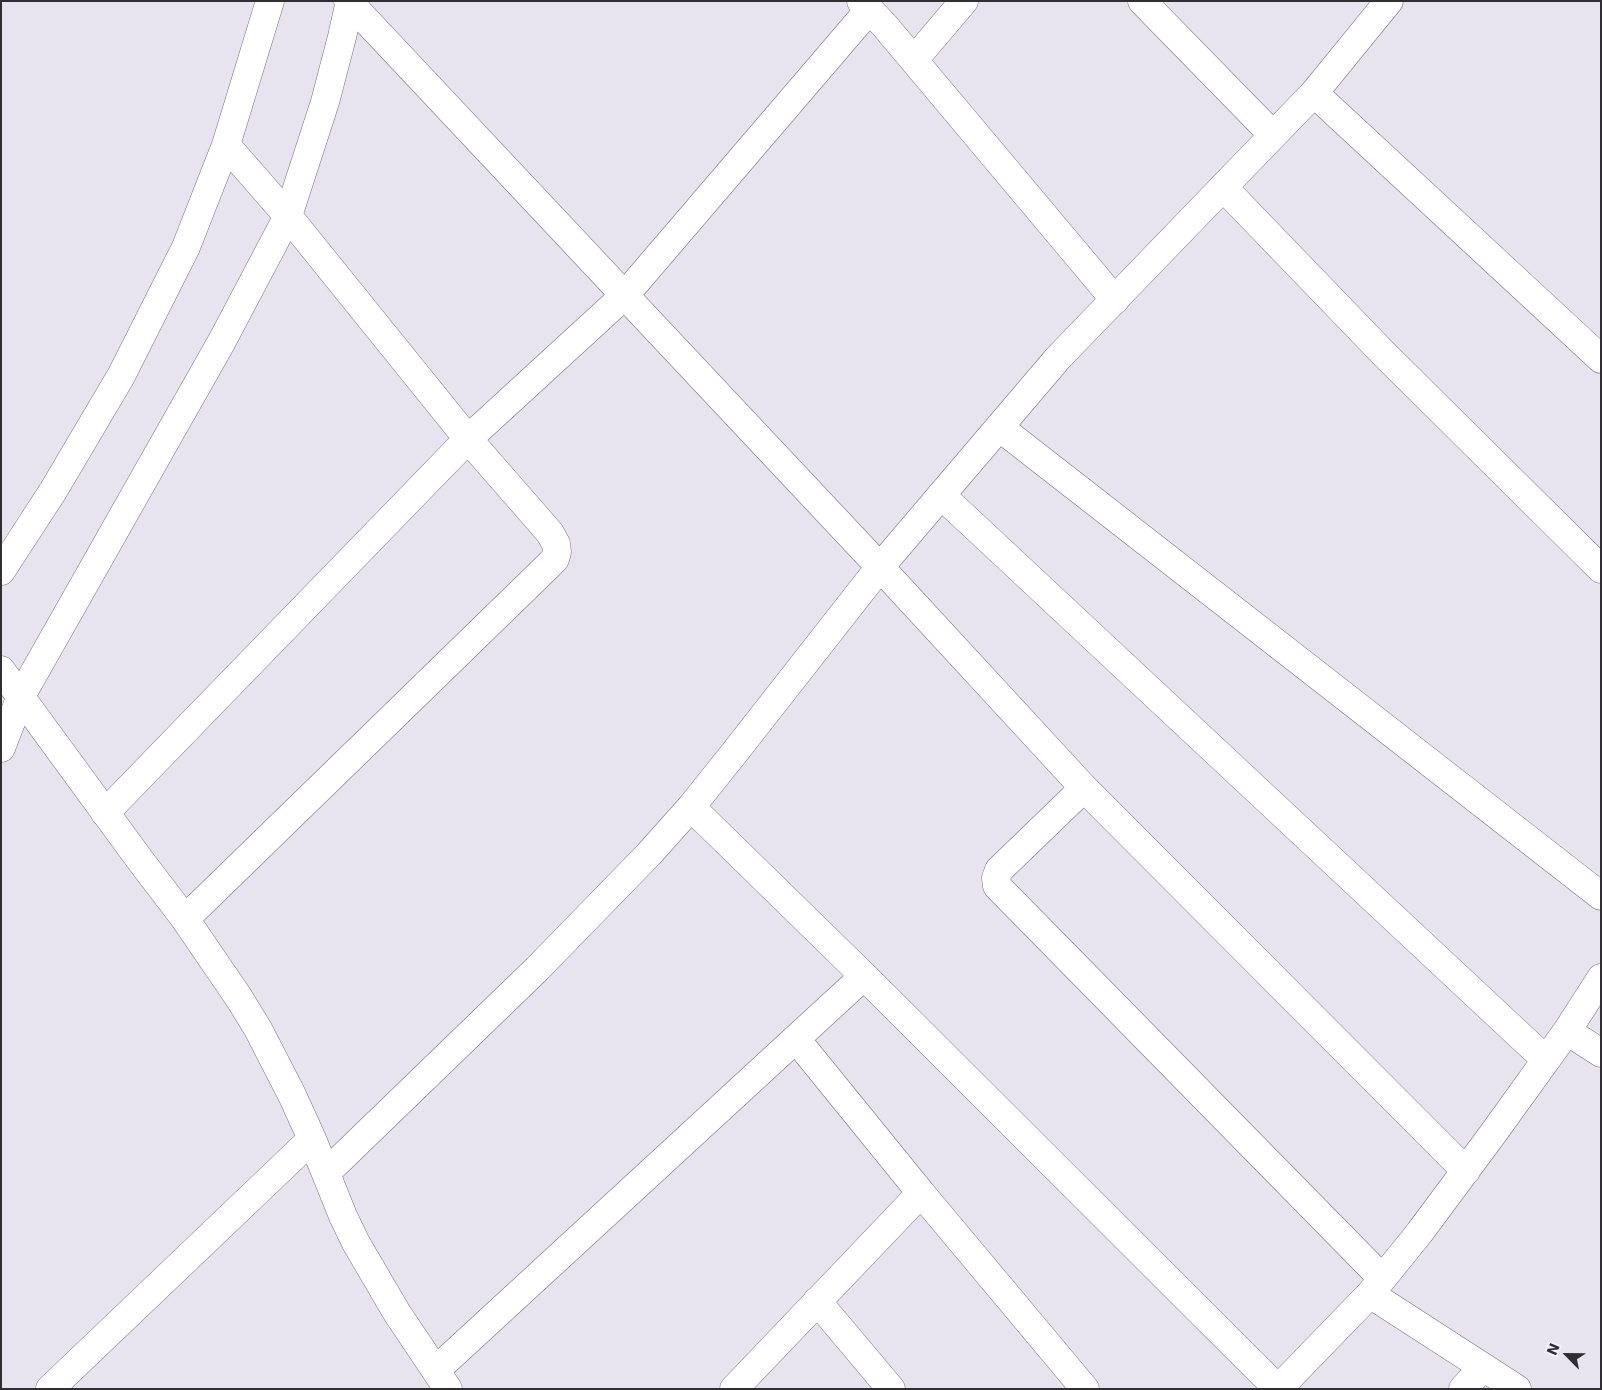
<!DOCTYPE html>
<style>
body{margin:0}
#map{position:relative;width:1602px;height:1390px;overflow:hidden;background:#e7e3ef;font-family:"DejaVu Sans",sans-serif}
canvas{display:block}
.frame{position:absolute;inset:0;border:2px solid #302e33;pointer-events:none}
.north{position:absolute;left:1542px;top:1330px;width:50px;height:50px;-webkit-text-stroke:4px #f4f0fd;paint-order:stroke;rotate:293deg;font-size:14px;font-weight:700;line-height:20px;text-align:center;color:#302e33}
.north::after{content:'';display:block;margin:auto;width:18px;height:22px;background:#302e33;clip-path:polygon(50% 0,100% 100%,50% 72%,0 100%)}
</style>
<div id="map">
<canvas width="1602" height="1390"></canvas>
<div class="frame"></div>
<div class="north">N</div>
</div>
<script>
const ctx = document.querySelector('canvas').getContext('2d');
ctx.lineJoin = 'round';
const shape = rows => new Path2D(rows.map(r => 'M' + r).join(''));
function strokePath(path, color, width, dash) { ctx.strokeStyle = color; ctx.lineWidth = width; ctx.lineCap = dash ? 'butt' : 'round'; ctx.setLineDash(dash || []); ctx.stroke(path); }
const minor = shape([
 [348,1,880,567,1084,788,999,870,996,878,997,886,1382,1278],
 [861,1,885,26,1115,300],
 [1142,1,1273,135],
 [914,60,964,1],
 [1314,93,1389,1],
 [1223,187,1384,354,1601,569],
 [999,427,1601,896],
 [941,495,1546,1060],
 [1,571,53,491,121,376,186,247,226,145,270,1],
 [1,670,140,860,185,919,239,998,258,1029,292,1095,312,1139,343,1216,356,1243,397,1313,448,1389],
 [1,748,21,696,222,341,288,216,325,102,342,37,350,1],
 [1084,788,1466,1171],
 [105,813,468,439,625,295,869,10],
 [185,919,548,566,555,559,557,552,556,544,550,533,468,439,288,216,226,145],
 [864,976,1278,1389],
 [1567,1031,1601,1053],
 [326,1173,537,969,649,854,691,807,735,752,880,567,1058,358,1314,93,1601,359],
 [921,1193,1085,1389],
 [1370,1294,1517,1389],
 [817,1301,891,1389],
 [436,1370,864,976,691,807],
 [50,1389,312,1139],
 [734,1389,921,1193,796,1039],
 [1278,1389,1370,1294,1420,1232,1492,1135,1567,1031,1601,978],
 [1463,1389,1483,1367]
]);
strokePath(minor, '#77747e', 29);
strokePath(minor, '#fff', 28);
</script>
